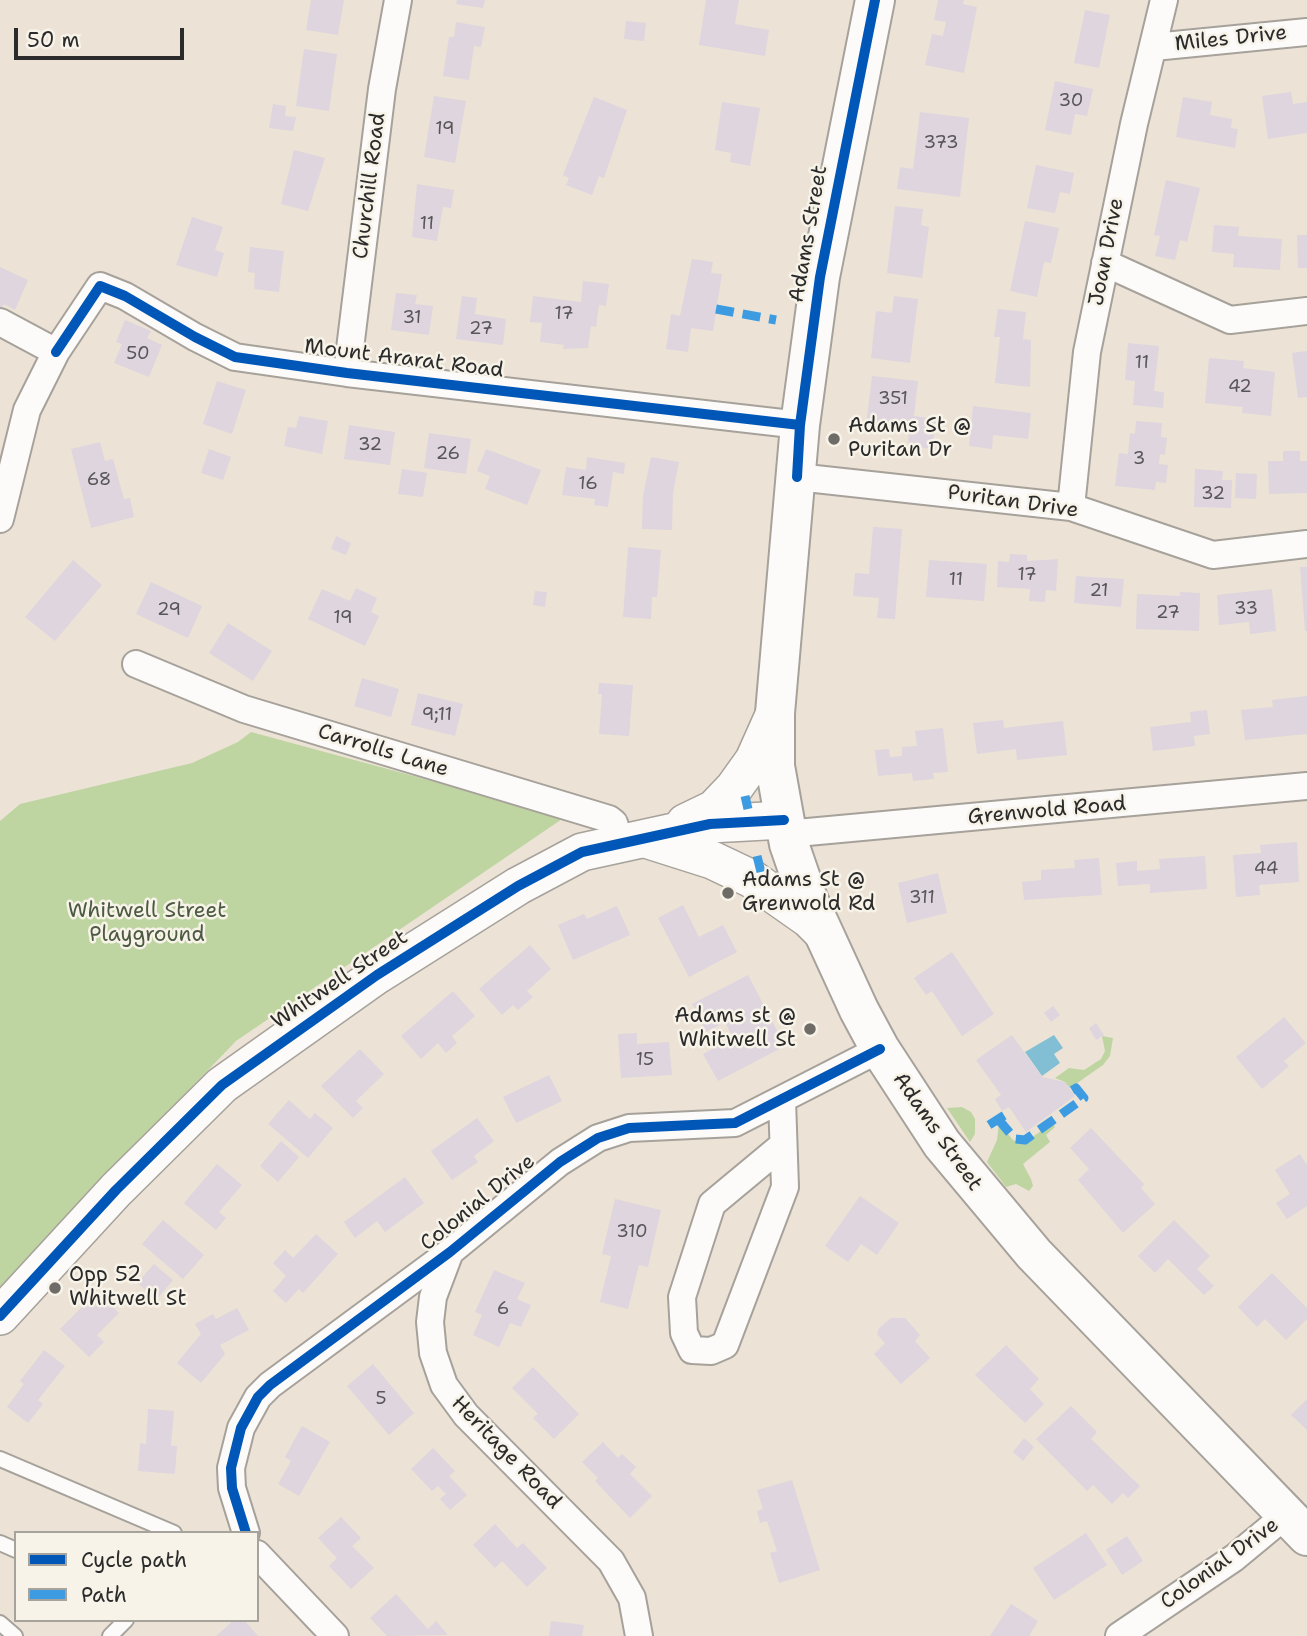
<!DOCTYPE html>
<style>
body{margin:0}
#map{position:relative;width:1307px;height:1636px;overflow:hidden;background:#ece3d6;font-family:"Shantell Sans",sans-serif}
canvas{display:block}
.legend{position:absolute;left:14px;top:1531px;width:245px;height:91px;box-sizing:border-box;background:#f7f3e8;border:2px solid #a5a39c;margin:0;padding:9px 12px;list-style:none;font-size:21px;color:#2b2b2b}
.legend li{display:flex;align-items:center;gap:14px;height:35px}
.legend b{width:35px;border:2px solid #a5a39c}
.scale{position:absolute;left:14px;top:28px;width:170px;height:32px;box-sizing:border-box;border:4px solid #2b2b2b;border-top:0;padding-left:9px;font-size:21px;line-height:24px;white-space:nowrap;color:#2b2b2b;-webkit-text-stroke:5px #f7f3e8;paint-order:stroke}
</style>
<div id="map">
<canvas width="1307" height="1636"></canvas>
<ul class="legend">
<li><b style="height:9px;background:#0057b8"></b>Cycle path</li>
<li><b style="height:9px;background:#3d9ce1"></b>Path</li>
</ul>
<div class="scale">50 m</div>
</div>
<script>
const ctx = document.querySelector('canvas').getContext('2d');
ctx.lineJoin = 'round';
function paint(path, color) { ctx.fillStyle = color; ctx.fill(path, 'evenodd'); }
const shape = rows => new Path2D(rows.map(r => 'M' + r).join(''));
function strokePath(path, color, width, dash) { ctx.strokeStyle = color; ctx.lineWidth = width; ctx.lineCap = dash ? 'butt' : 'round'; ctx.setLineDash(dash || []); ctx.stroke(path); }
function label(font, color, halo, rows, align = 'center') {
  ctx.font = font + ' "Shantell Sans",sans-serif'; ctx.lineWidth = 5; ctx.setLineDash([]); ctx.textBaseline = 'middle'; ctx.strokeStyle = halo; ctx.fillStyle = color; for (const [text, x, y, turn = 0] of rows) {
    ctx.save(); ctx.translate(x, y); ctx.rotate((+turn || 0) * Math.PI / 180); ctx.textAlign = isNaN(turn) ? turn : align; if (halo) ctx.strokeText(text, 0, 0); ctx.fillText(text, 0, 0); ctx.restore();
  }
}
paint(shape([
 [251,732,565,817,236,1041,0,1287,0,821,20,804,192,763,238,742],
 [1102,1036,1113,1038,1110,1056,1103,1065,1070,1088,1065,1082,1055,1078,1069,1068,1084,1070,1101,1059,1105,1051],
 [962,1107,971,1112,975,1119,975,1134,970,1142,947,1108],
 [999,1123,1013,1140,1022,1144,1053,1123,1055,1127,1046,1135,1050,1142,1023,1164,1031,1179,1033,1186,1029,1191,1016,1184,1006,1187,987,1162,997,1140]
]), '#bed5a2');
paint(shape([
 [1054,1035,1063,1048,1054,1054,1060,1063,1042,1076,1025,1052]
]), '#82bfd4');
paint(shape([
 [311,0,344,0,338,35,306,30],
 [457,0,485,0,483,8,456,4],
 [706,0,739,0,735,24,769,30,765,56,699,45],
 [938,0,964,0,963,4,977,7,964,73,925,65,932,34,943,36,946,22,934,20],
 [1085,10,1110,15,1099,68,1074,63],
 [626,21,646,23,644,41,624,39],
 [456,22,485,27,481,47,474,46,469,80,443,76,449,37,454,37],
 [304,49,337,54,329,111,296,106],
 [1055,81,1093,89,1087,116,1075,114,1071,135,1045,130],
 [1291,92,1293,104,1307,102,1307,133,1268,139,1262,96],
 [434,96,466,101,455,163,424,157],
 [594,97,627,110,604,178,599,176,592,195,566,185,569,178,563,175],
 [1183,97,1212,102,1210,115,1232,119,1231,128,1238,129,1235,148,1176,137],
 [722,102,760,108,750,166,730,162,731,153,715,150],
 [273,104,286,106,285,116,296,117,293,131,269,128],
 [920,112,969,118,960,197,897,189,900,167,913,169],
 [294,150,325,158,308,211,281,204],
 [1036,165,1074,173,1070,194,1060,192,1055,213,1027,208],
 [1166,180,1200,188,1187,242,1180,240,1175,260,1155,256,1160,236,1154,235],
 [417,184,454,190,451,208,443,207,437,241,412,237],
 [895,206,923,209,921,225,929,227,922,278,887,273],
 [192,217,223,227,215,250,224,253,217,277,176,265],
 [1025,221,1059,228,1051,263,1044,262,1037,297,1010,291],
 [1214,225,1239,227,1238,236,1282,239,1280,270,1233,267,1234,254,1212,252],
 [1297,235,1307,235,1307,268,1298,268],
 [250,247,284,251,279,292,254,289,255,273,248,272],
 [692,259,713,262,711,273,722,274,713,331,691,328,688,352,666,349,671,314,680,316],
 [0,267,28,280,15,310,4,304,0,312],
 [583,281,609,284,606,306,599,305,596,327,591,326,588,348,563,349,564,345,540,342,542,323,530,322,533,296,581,302],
 [396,293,417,295,415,304,433,306,429,335,391,330],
 [462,296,477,298,475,314,506,319,503,345,456,339],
 [894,296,918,299,910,363,871,358,876,311,892,313],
 [998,309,1026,312,1023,339,1031,340,1030,387,995,383,1000,337,994,337],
 [125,320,151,331,147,338,162,345,149,377,114,363,122,344,116,342],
 [1128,343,1159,346,1154,391,1164,392,1163,408,1133,405,1135,381,1125,380],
 [1307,351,1307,397,1298,398,1292,353],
 [1209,358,1244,361,1243,368,1275,372,1271,416,1242,413,1243,407,1205,403],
 [872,376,918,381,914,416,936,419,932,449,908,446,909,431,866,426],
 [217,381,246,390,232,434,203,424],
 [973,406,1031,413,1028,439,993,435,992,449,969,446],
 [299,416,328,421,322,454,284,446,288,427,296,428],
 [1136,421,1162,423,1161,437,1167,438,1165,455,1160,454,1159,464,1168,465,1166,483,1156,482,1155,490,1115,486,1119,453,1128,454,1130,433,1135,434],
 [349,425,395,432,390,465,344,459],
 [429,433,471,439,466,474,424,468],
 [100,442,105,461,113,459,124,499,130,498,134,517,91,528,71,449],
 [209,449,231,457,223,480,201,473],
 [486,449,541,470,527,505,485,489,490,476,477,471],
 [1283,451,1300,451,1300,461,1307,461,1307,493,1269,494,1268,461,1283,461],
 [587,457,625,463,624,474,613,472,608,507,594,505,595,499,562,495,566,467,586,470],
 [651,457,679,462,673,493,672,530,642,529,643,496],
 [402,469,427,473,423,497,398,494],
 [1195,469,1223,471,1222,480,1232,480,1231,508,1194,507],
 [1236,473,1257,474,1256,499,1235,498],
 [873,527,902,529,895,619,877,618,879,598,853,596,855,573,869,574],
 [336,536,351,543,346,555,331,549],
 [628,547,661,550,657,597,652,597,651,619,623,617],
 [1010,554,1027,555,1027,561,1058,559,1056,591,1046,590,1045,602,1029,601,1030,589,997,587,998,561,1009,562],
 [73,560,102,585,55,641,25,617],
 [929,560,987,564,984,601,926,597],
 [1300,567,1307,567,1307,631,1305,631],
 [1076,576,1124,579,1121,607,1074,603],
 [151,582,202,606,188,638,136,614],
 [356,588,377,598,371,612,379,616,365,646,308,619,322,589,350,601],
 [1272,589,1276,631,1250,634,1249,622,1219,625,1217,595],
 [535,591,547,592,545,607,533,605],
 [1180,592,1200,593,1199,631,1136,629,1137,594,1180,596],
 [228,623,272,651,253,681,209,653],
 [362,678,399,689,391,717,354,706],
 [599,683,633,685,629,736,599,734,602,694,598,694],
 [418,693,463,704,455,736,411,725],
 [1307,696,1307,734,1245,740,1241,710,1273,707,1272,700],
 [1207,710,1210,734,1194,736,1195,746,1153,751,1150,727,1191,722,1190,712],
 [1003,720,1004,728,1063,721,1067,755,1017,760,1016,749,977,754,973,723],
 [943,728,948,772,933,773,934,779,913,781,912,773,878,776,875,750,889,749,890,757,902,756,902,747,917,746,915,731],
 [1297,842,1299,882,1259,885,1260,895,1236,897,1233,855,1261,853,1260,845],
 [1205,856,1207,889,1150,893,1150,884,1118,886,1116,863,1137,861,1137,871,1160,869,1159,859],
 [1099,858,1102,895,1024,900,1022,882,1041,880,1041,870,1075,868,1074,860],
 [938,873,947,913,907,923,898,883],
 [683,905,699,937,723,925,737,952,689,977,658,918],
 [617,906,630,935,573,960,558,925,584,914,587,919],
 [530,945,551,969,527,991,533,997,518,1010,513,1005,502,1015,479,989],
 [952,952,994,1014,962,1036,932,991,926,995,914,978],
 [748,975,785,1046,718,1081,703,1054,733,1038,725,1022,706,1032,692,1004],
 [453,991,475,1016,452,1036,457,1043,446,1053,438,1043,421,1059,401,1036],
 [1053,1006,1060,1015,1051,1022,1044,1013],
 [1284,1017,1306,1043,1284,1061,1289,1066,1262,1089,1236,1057],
 [1096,1023,1104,1035,1096,1040,1089,1028],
 [637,1033,637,1044,669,1042,672,1075,621,1078,618,1034],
 [1012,1035,1042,1077,1065,1082,1075,1096,1026,1132,1009,1107,1002,1111,995,1099,1001,1095,976,1060],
 [360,1049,384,1074,356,1101,363,1108,353,1118,321,1086],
 [549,1075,562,1101,516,1123,503,1097],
 [289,1100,310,1119,315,1113,333,1128,308,1158,268,1124],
 [477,1118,494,1141,474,1156,478,1162,452,1180,431,1151],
 [1091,1128,1144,1184,1141,1188,1155,1204,1123,1233,1078,1180,1089,1169,1070,1148],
 [281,1141,299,1157,278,1182,260,1166],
 [1300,1154,1307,1165,1307,1206,1287,1219,1276,1203,1290,1194,1275,1170],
 [217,1164,242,1185,219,1212,226,1218,216,1230,184,1203],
 [405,1177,424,1203,385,1232,377,1221,355,1238,344,1222],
 [860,1196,899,1223,877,1255,861,1244,848,1262,825,1246],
 [615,1199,661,1210,648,1267,639,1265,628,1309,600,1302,611,1256,602,1254],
 [163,1220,204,1255,183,1279,142,1244],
 [1174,1220,1210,1256,1197,1269,1214,1286,1204,1295,1168,1259,1155,1273,1138,1256],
 [316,1234,338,1254,303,1293,299,1289,286,1303,273,1291,286,1276,273,1263,285,1250,293,1258],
 [154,1264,173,1280,157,1299,137,1283],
 [494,1270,525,1283,517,1299,531,1305,521,1327,510,1323,499,1347,473,1335,482,1315,475,1312],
 [1272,1273,1307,1308,1307,1319,1286,1340,1265,1319,1257,1327,1238,1307],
 [97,1292,119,1313,97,1335,104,1342,89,1357,60,1329],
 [237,1308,249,1330,220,1345,225,1354,201,1383,177,1363,201,1334,195,1324,213,1314,216,1319],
 [891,1318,905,1318,920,1335,915,1341,930,1358,901,1384,874,1354,885,1343,877,1334,879,1328],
 [1006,1345,1039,1379,1030,1389,1044,1404,1025,1423,975,1375],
 [44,1350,65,1366,38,1400,43,1404,28,1423,7,1407,24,1384,20,1381],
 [373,1364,414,1413,389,1435,347,1386],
 [533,1367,579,1414,554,1439,533,1418,538,1414,512,1388],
 [1307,1399,1307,1430,1291,1415],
 [1071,1406,1097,1432,1091,1439,1140,1486,1128,1498,1123,1493,1112,1504,1093,1485,1087,1491,1036,1439],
 [148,1409,174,1411,171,1446,177,1446,175,1474,138,1471,140,1443,146,1444],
 [302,1426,330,1442,299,1496,278,1484,291,1461,285,1457],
 [1024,1438,1034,1447,1023,1461,1013,1452],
 [603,1442,618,1458,622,1454,636,1467,630,1474,652,1496,630,1518,595,1481,598,1478,582,1462],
 [433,1448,455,1471,449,1476,467,1495,450,1510,440,1499,446,1494,438,1486,432,1491,411,1469],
 [792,1480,820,1570,779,1583,770,1553,777,1551,767,1521,760,1523,757,1511,763,1509,757,1490],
 [341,1517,361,1538,352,1546,374,1568,351,1589,329,1566,337,1558,318,1538],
 [495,1524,517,1548,523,1543,547,1568,527,1587,502,1561,495,1568,473,1545],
 [1086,1533,1107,1565,1054,1600,1033,1568],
 [1127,1536,1143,1561,1122,1575,1106,1550],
 [396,1594,428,1629,436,1621,448,1635,387,1636,370,1618],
 [1011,1604,1038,1621,1029,1636,990,1636],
 [234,1620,244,1620,258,1636,216,1636],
 [551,1621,584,1625,582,1636,549,1636]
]), '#ded5de');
const lane = shape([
 [0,1459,174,1533],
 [0,1543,16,1550],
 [0,1623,15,1636],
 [110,1636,126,1620]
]);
const street = shape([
 [1154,47,1307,32],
 [1105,263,1230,320,1307,311],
 [0,322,56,352,27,410,0,519],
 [56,352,100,286,125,296,195,337,235,357,347,373,800,425],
 [347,373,382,89,398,0],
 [797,477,1071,507,1213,555,1307,544],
 [1071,507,1087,352,1134,124,1164,0],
 [136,664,244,709,609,819,614,823,620,842],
 [786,834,1307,786],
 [782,1100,785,1187,725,1345,711,1351,692,1350,684,1333,682,1297,712,1204,783,1145],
 [450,1252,433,1297,430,1322,433,1353,444,1385,466,1415,611,1561,632,1598,639,1636],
 [246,1533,232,1488,231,1468,241,1428,258,1397,270,1385,450,1252,560,1162,598,1138,629,1128,735,1123,880,1049],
 [257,1554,335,1636],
 [1119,1636,1234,1558,1286,1515]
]);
const secondary = shape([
 [685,823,714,809,734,788,754,760,775,713],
 [649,840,712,860,752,879,809,919,824,934],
 [0,1316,116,1190,222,1085,377,975,518,886,582,852,710,824,784,820]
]);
const primary = shape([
 [875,0,820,277,800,425,775,713,775,766,789,844,808,899,859,1010,880,1049,942,1144,1034,1254,1307,1536]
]);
strokePath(lane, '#a6a19a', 18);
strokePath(street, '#a6a19a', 30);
strokePath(secondary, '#a6a19a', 40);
strokePath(primary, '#a6a19a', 42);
strokePath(lane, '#fcfbf9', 14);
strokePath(street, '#fcfbf9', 26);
strokePath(secondary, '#fcfbf9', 37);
strokePath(primary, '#fcfbf9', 38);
strokePath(shape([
 [716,309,776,320],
 [745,796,748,809],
 [757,856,761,872],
 [998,1119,1015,1139,1025,1140,1084,1098,1076,1088,1071,1091],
 [989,1125,1011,1111]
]), '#3d9ce1', 9, [18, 9]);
strokePath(shape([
 [56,352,100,286,125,296,195,337,235,357,347,373,800,425],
 [797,477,800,425,820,277,875,0],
 [0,1316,116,1190,222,1085,377,975,518,886,582,852,710,824,784,820],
 [246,1533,232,1488,231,1468,241,1428,258,1397,270,1385,450,1252,560,1162,598,1138,629,1128,735,1123,880,1049]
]), '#0057b8', 10);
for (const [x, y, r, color] of [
 [834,439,7,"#6f6b67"],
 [728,893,7,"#6f6b67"],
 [810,1029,7,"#6f6b67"],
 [55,1288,7,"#6f6b67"]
]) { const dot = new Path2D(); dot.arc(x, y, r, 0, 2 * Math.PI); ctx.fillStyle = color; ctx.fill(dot); strokePath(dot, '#f7f3e8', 2.5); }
label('18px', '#585658', null, [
 ["30",1071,101],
 ["19",445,129],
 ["373",941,143],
 ["11",427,224],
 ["17",564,314],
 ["31",412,318],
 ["27",481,329],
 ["50",138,354],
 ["11",1142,363],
 ["42",1240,387],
 ["351",893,399],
 ["32",370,445],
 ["26",448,454],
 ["3",1139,459],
 ["68",99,480],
 ["16",588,484],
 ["32",1213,494],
 ["17",1027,575],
 ["11",956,580],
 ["21",1099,591],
 ["33",1246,609],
 ["29",169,610],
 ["27",1168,613],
 ["19",343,618],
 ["9;11",437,715],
 ["44",1266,869],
 ["311",922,898],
 ["15",645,1060],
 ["310",632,1232],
 ["6",503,1309],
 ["5",381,1399]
]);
label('21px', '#2b2b2b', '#f7f3e8', [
 ["Miles Drive",1231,39,-6],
 ["Churchill Road",370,186,-83],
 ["Adams Street",809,234,-80],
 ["Joan Drive",1107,252,-79],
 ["Mount Ararat Road",404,359,7],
 ["Puritan Drive",1013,502,8],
 ["Carrolls Lane",383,751,17],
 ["Grenwold Road",1047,811,-5],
 ["Whitwell Street",340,980,-34],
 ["Adams Street",937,1132,55],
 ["Colonial Drive",478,1203,-39],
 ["Heritage Road",506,1453,46],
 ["Colonial Drive",1220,1564,-36]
]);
label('21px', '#2b2b2b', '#f7f3e8', [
 ["Adams St @",848,427],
 ["Puritan Dr",848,451],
 ["Adams St @",742,881],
 ["Grenwold Rd",742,905],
 ["Adams st @",796,1017,"right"],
 ["Whitwell St",796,1041,"right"],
 ["Opp 52",69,1276],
 ["Whitwell St",69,1300]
], 'left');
label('21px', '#4c5a42', '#f7f3e8', [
 ["Whitwell Street",147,912],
 ["Playground",147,936]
]);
</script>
